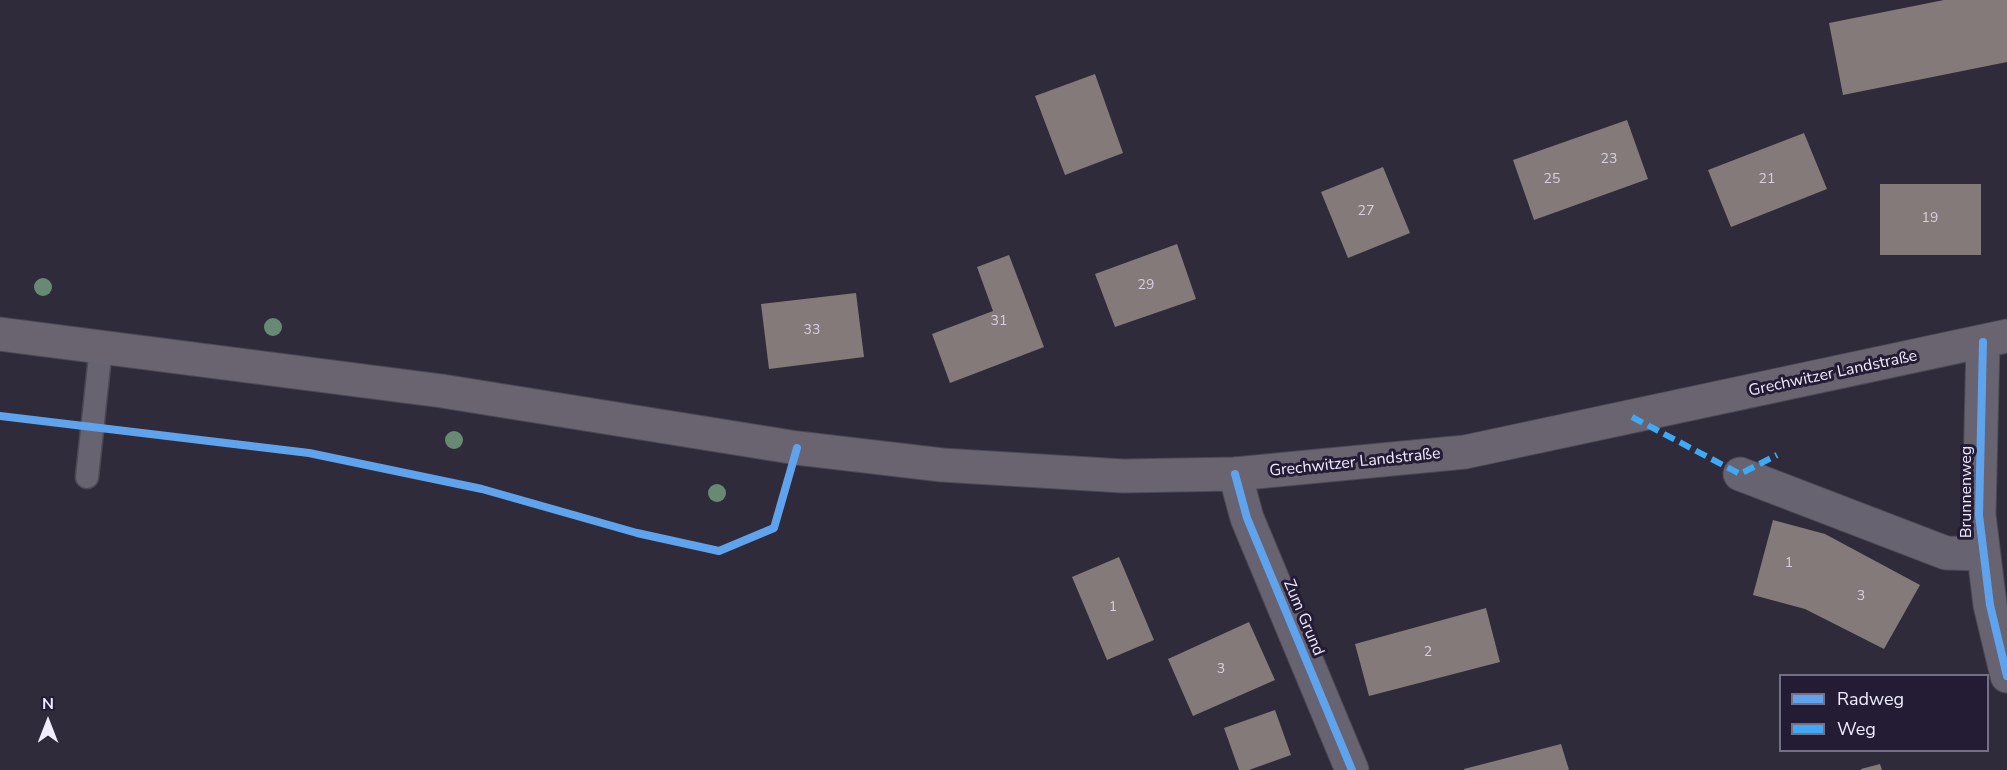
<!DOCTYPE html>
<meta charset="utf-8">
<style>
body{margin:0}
#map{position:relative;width:2007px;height:770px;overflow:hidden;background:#302b3a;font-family:"Nunito Sans",sans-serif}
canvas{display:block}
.legend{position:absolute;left:1779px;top:674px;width:210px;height:78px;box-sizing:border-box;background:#241c35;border:2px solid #767086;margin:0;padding:8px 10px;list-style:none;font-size:18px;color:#f1edff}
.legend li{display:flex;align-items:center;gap:12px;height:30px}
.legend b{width:30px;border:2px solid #767086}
.north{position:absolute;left:18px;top:692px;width:60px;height:60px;-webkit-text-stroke:4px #241c35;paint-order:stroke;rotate:0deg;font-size:16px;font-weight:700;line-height:24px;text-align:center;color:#f1edff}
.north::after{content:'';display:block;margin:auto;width:21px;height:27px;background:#f1edff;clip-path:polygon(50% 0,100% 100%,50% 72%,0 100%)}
</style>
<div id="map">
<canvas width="2007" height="770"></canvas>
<ul class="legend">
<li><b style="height:8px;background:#60a3ed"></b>Radweg</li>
<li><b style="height:8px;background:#3fa9f5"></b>Weg</li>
</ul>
<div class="north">N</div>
</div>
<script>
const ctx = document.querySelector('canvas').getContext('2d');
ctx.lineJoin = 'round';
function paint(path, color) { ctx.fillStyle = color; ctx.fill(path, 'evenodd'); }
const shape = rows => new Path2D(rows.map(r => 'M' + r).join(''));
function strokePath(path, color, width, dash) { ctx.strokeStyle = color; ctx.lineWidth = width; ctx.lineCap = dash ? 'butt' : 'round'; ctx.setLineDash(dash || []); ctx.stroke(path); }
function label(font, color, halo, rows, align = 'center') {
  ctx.font = font + ' "Nunito Sans",sans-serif'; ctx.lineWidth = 6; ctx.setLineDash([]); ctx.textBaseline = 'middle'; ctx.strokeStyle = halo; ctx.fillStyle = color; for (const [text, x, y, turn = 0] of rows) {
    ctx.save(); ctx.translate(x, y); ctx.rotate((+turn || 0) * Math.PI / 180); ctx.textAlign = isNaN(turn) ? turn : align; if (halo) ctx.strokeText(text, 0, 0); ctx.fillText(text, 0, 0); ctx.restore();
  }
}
paint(shape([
 [1944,0,2007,0,2007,62,1843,95,1829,23],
 [1095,74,1123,153,1065,175,1035,96],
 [1627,120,1648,179,1534,220,1513,160],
 [1804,133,1827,189,1731,227,1708,170],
 [1383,167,1410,233,1348,258,1321,192],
 [1880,184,1981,184,1981,255,1880,255],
 [1177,244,1196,299,1115,327,1095,274],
 [1009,255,1044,347,950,383,932,334,993,311,977,267],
 [856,293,864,357,769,369,761,304],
 [1773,520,1825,534,1920,585,1884,649,1805,609,1753,595],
 [1119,557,1154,640,1107,660,1072,577],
 [1486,608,1500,662,1369,696,1355,644],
 [1249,622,1275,680,1193,716,1168,659],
 [1275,710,1291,755,1249,770,1239,770,1224,728],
 [1561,744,1569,770,1464,770,1464,769],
 [1880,764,1882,770,1861,770,1861,769]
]), '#857a7a');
const service = shape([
 [87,477,101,347]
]);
const minor = shape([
 [1983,342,1979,515,1990,605,2007,676],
 [1740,474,1946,553,1982,554]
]);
const tertiary = shape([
 [1235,474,1247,518,1352,770]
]);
const secondary = shape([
 [0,334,442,391,797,448,942,465,1123,476,1235,474,1465,452,2007,336]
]);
strokePath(service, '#4c4855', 25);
strokePath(minor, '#4c4855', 35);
strokePath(tertiary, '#4c4855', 35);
strokePath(secondary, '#4c4855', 35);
strokePath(service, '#676370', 22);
strokePath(minor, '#676370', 33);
strokePath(tertiary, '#676370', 33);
strokePath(secondary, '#6a6470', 33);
strokePath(shape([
 [1632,417,1740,474,1777,455]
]), '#3fa9f5', 6, [12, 6]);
strokePath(shape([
 [1983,342,1979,515,1990,605,2007,676],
 [0,416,309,453,482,489,637,533,719,551,774,528,797,448],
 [1235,474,1247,518,1352,770]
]), '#60a3ed', 8);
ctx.fillStyle = '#688a74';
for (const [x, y] of [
 [43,287],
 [273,327],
 [454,440],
 [717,493]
]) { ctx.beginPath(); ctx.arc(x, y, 9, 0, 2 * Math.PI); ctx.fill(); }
label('14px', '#d6d0de', null, [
 ["23",1609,160],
 ["25",1552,180],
 ["21",1767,180],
 ["27",1366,212],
 ["19",1930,219],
 ["29",1146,286],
 ["31",999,322],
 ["33",812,331],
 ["1",1789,564],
 ["3",1861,597],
 ["1",1113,608],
 ["2",1428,653],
 ["3",1221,670]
]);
label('16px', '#f1edff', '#241c35', [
 ["Grechwitzer Landstraße",1833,374,-12],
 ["Grechwitzer Landstraße",1355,463,-6],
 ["Brunnenweg",1967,492,-90],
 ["Zum Grund",1303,618,67]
]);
</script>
